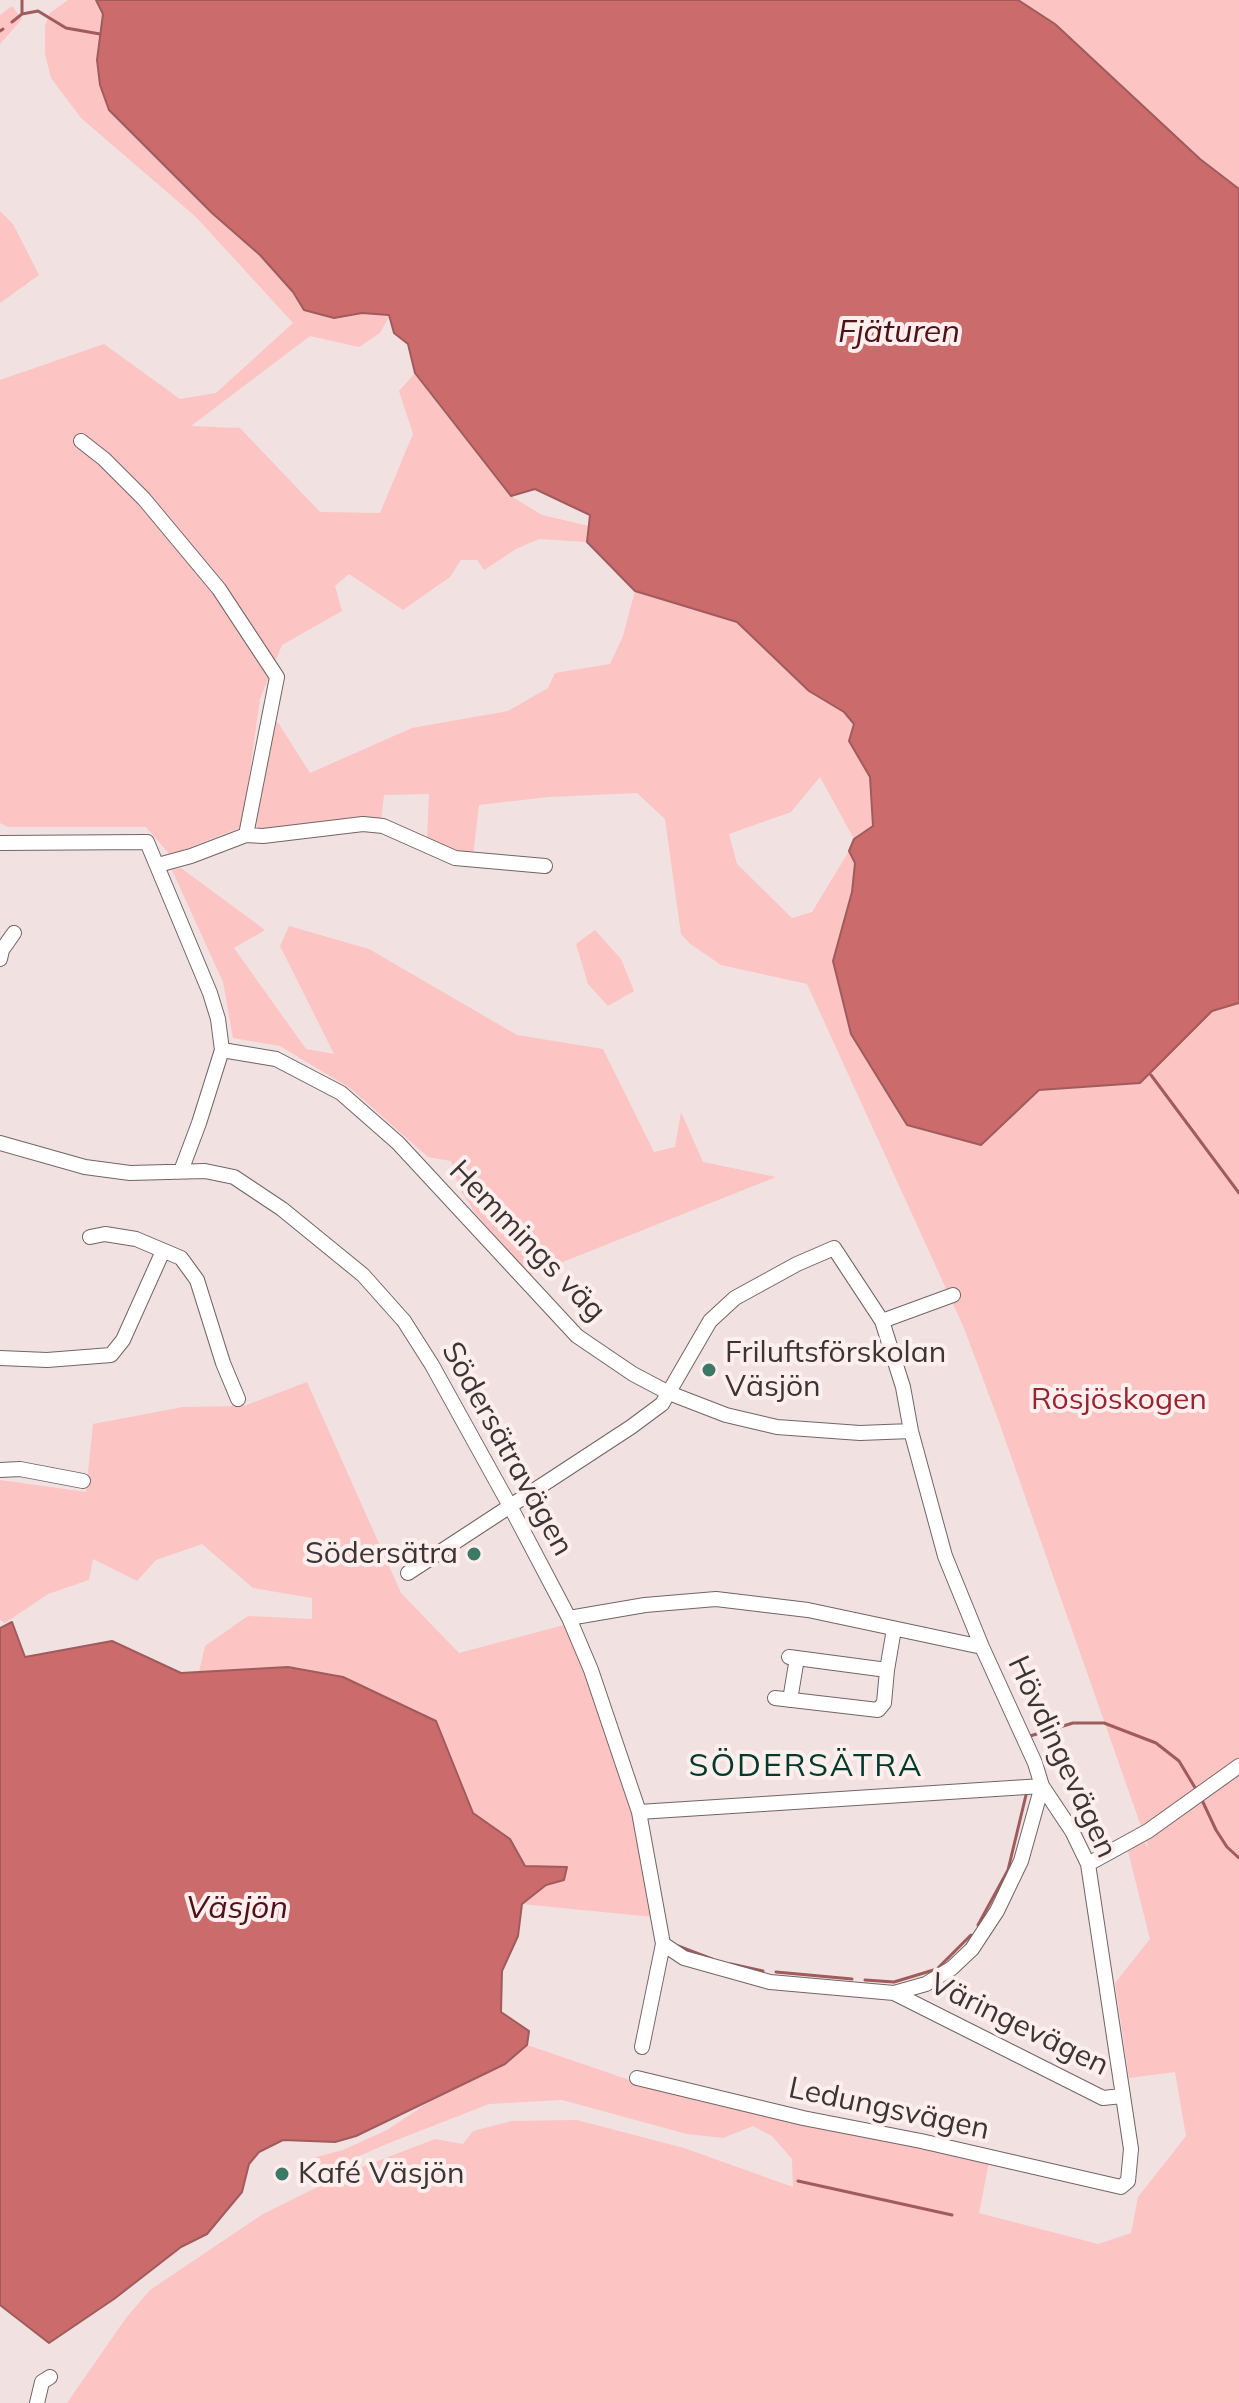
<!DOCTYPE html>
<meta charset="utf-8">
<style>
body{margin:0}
canvas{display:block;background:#f1e1e1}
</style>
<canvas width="1239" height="2403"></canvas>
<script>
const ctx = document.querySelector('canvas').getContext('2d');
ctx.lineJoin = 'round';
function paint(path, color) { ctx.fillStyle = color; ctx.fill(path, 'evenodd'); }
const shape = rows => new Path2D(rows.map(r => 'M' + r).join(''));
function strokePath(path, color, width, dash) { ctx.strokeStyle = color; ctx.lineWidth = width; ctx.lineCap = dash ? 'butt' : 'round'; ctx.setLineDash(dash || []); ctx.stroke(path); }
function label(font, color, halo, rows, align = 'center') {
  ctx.font = font + ' Mulish,sans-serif'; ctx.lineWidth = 8; ctx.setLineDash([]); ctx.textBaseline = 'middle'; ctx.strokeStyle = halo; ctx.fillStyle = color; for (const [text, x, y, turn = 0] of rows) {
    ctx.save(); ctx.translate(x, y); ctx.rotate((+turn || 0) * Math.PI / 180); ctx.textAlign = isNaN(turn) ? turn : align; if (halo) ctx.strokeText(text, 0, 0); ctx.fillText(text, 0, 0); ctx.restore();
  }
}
paint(shape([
 [68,0,96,0,103,14,97,60,100,85,109,110,212,213,260,255,293,292,304,310,334,318,362,313,390,315,380,333,359,347,310,336,191,426,240,428,320,512,380,513,413,434,399,391,415,373,511,496,542,515,589,526,587,542,539,539,516,549,484,570,477,560,461,560,450,577,403,610,349,574,335,586,342,611,282,645,260,699,242,827,170,855,146,827,8,827,0,823,0,380,104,344,180,399,216,393,293,323,196,217,81,118,51,78,45,54,45,26,50,13],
 [1018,0,1239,0,1239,189,1200,159,1055,24],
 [12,6,22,19,0,44,0,15],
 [0,211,13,224,39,275,0,303],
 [635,591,737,622,809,691,844,712,854,725,849,741,870,777,873,826,854,839,820,777,791,812,729,834,737,864,792,918,812,912,849,851,855,863,852,892,833,961,981,1145,1039,1090,1140,1083,1239,967,1239,2403,67,2403,126,2318,150,2290,263,2214,344,2174,435,2139,463,2144,473,2131,512,2121,577,2120,684,2148,793,2187,792,2159,772,2136,753,2126,723,2138,687,2134,562,2100,489,2104,389,2143,318,2174,316,2157,343,2150,387,2130,438,2096,505,2064,527,2045,659,2090,989,2162,979,2213,1098,2244,1131,2233,1138,2197,1186,2136,1175,2072,1129,2078,1115,1983,1150,1939,1127,1847,1143,1840,1149,1849,999,1422,964,1328,807,984,721,965,689,943,681,934,665,819,637,793,548,797,479,805,473,856,445,850,427,841,429,794,384,795,381,821,257,829,256,810,274,720,279,724,310,773,412,728,508,711,548,688,555,673,610,664,623,636],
 [181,868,265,930,234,948,306,1049,334,1054,280,946,289,926,369,949,517,1035,603,1049,654,1152,675,1147,681,1112,703,1162,776,1177,530,1275,475,1213,460,1189,451,1161,428,1157,350,1088,280,1046,233,1038,223,982,172,870],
 [595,930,621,959,634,991,608,1006,588,984,576,944],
 [307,1382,401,1593,459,1653,564,1625,605,1721,633,1813,653,1917,522,1904,546,1885,564,1880,525,1866,510,1839,473,1813,435,1720,343,1677,288,1667,199,1672,205,1646,248,1616,312,1619,312,1598,253,1588,202,1544,156,1560,137,1581,93,1559,89,1580,48,1594,5,1623,0,1620,0,1480,86,1492,93,1424,183,1407,244,1406]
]), '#fcc4c2');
const water = shape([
 [96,0,1018,0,1055,24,1200,159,1239,189,1239,1003,1212,1011,1140,1083,1039,1090,981,1145,907,1125,851,1034,833,961,852,892,855,863,849,851,854,839,873,826,870,777,849,741,854,724,844,712,809,691,737,622,635,591,587,542,590,515,535,489,511,496,415,373,408,344,394,333,389,315,362,313,334,318,304,310,293,292,260,255,212,213,109,110,100,85,97,60,103,14,96,0],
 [12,1622,25,1657,112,1641,181,1673,288,1667,343,1677,436,1721,473,1813,510,1839,525,1866,567,1867,564,1880,546,1885,522,1904,518,1936,502,1971,501,2012,529,2031,527,2045,505,2064,356,2136,335,2142,283,2140,259,2152,249,2164,242,2192,207,2234,181,2247,114,2299,49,2343,0,2305,0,1628,12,1622]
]);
paint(water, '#cb6b6c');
strokePath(water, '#a05b5c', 2);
strokePath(shape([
 [22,14,38,11,66,28,100,34],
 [12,22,22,14,22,0],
 [0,31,3,29],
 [1151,1075,1239,1193],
 [1030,1736,1073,1723,1104,1723,1156,1743,1179,1761,1197,1791],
 [1201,1798,1216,1830,1227,1847,1239,1858],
 [978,1925,1008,1870,1026,1795],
 [678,1946,712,1959],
 [731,1964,763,1971],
 [776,1972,852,1979],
 [865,1980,894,1982,937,1969,971,1935],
 [798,2181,952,2215]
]), '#a05b5c', 3);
const minor = shape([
 [81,441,104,459,144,499,219,589,277,677,246,835,191,856,158,865],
 [246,835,263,836,363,824,383,826,455,858,545,866],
 [0,843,147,842,210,993,218,1019,222,1050,199,1123,181,1171],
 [0,959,2,950,14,933],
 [222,1050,276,1059,341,1093,398,1143,577,1336,633,1374,669,1393,726,1415,777,1427,860,1433,911,1431],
 [0,1143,85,1167,130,1173,205,1171,234,1177,282,1209,363,1275,404,1321,432,1365,510,1506,569,1618,591,1670,639,1812,663,1944,642,2047],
 [90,1237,105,1234,136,1239,181,1258,197,1280,223,1363,238,1399],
 [882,1321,953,1295],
 [0,1358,47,1360,111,1355,123,1340,163,1251],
 [0,1470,20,1469,83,1481],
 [408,1573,631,1427,662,1404,710,1321,735,1298,797,1264,834,1248,882,1321,903,1387,911,1431,945,1556,982,1647,1035,1763,1042,1786,1072,1831,1088,1864,1131,2149,1128,2181,1121,2187,921,2141,803,2118,637,2078],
 [569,1618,645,1605,716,1599,808,1610,982,1647],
 [789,1657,887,1670,894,1629],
 [775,1698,878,1710,884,1703,887,1670],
 [790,1700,797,1658],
 [639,1812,1042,1786],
 [1088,1864,1148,1831,1239,1766],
 [663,1944,684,1958,770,1982,894,1993,926,1984,952,1968,972,1949,997,1911,1021,1861,1042,1786],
 [894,1993,1103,2098,1122,2096],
 [37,2403,42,2382,50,2377]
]);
strokePath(minor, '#726565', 16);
strokePath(minor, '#fff', 14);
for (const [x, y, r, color] of [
 [709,1370,8,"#3c7966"],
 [474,1554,8,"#3c7966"],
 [282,2174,8,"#3c7966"]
]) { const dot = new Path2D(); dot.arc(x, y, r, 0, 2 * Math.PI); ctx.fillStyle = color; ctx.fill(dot); strokePath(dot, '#feefee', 3); }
label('30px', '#3b3535', '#feefee', [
 ["Hemmings väg",527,1241,46],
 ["Södersätravägen",507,1449,61],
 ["Hövdingevägen",1062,1757,65],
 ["Väringevägen",1019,2025,26],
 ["Ledungsvägen",889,2109,12]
]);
label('30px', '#3b3535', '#feefee', [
 ["Friluftsförskolan",725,1353],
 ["Väsjön",725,1387],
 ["Södersätra",458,1554,"right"],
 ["Kafé Väsjön",298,2174]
], 'left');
label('30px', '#992430', '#feefee', [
 ["Rösjöskogen",1119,1400]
]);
label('italic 32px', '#4e1116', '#feefee', [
 ["Fjäturen",899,332],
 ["Väsjön",237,1908]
]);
ctx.letterSpacing = '2px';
label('32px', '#01392b', '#feefee', [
 ["SÖDERSÄTRA",806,1766]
]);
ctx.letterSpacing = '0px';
</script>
